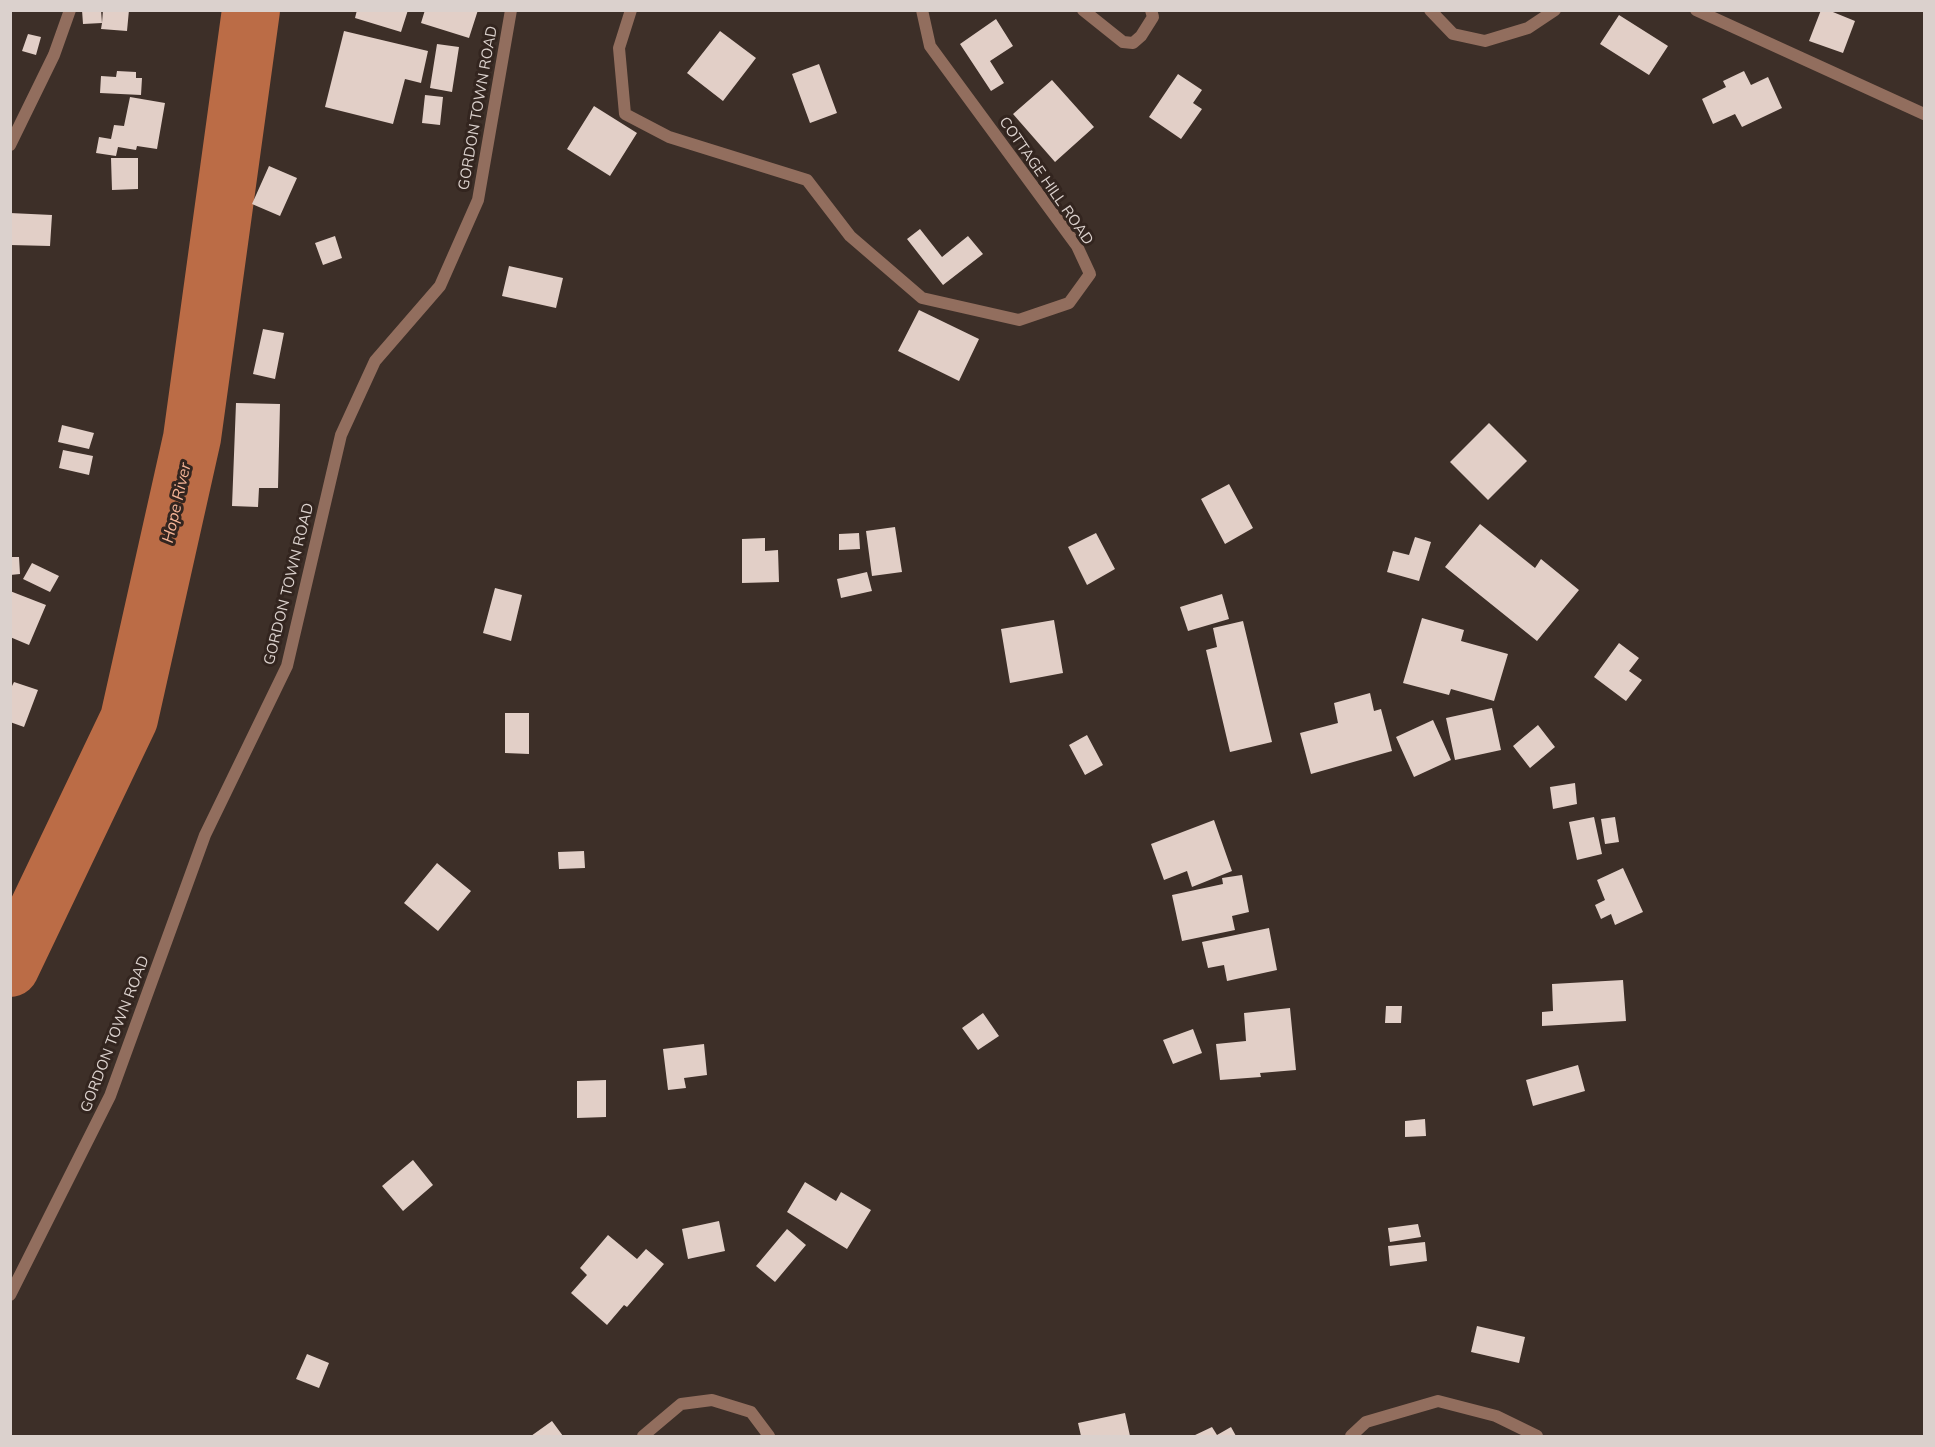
<!DOCTYPE html>
<style>
body{margin:0}
#map{position:relative;width:1935px;height:1447px;overflow:hidden;background:#3d2f28;font-family:Mulish,sans-serif}
canvas{display:block}
.frame{position:absolute;inset:0;border:12px solid #dbd1cd;pointer-events:none}
</style>
<div id="map">
<canvas width="1935" height="1447"></canvas>
<div class="frame"></div>
</div>
<script>
const ctx = document.querySelector('canvas').getContext('2d');
ctx.lineJoin = 'round';
const shape = rows => new Path2D(rows.map(r => 'M' + r).join(''));
function strokePath(path, color, width, dash) { ctx.strokeStyle = color; ctx.lineWidth = width; ctx.lineCap = dash ? 'butt' : 'round'; ctx.setLineDash(dash || []); ctx.stroke(path); }
function paint(path, color) { ctx.fillStyle = color; ctx.fill(path, 'evenodd'); }
function label(font, color, halo, rows, align = 'center') {
  ctx.font = font + ' Mulish,sans-serif'; ctx.lineWidth = 6; ctx.setLineDash([]); ctx.textBaseline = 'middle'; ctx.strokeStyle = halo; ctx.fillStyle = color; for (const [text, x, y, turn = 0] of rows) {
    ctx.save(); ctx.translate(x, y); ctx.rotate((+turn || 0) * Math.PI / 180); ctx.textAlign = isNaN(turn) ? turn : align; if (halo) ctx.strokeText(text, 0, 0); ctx.fillText(text, 0, 0); ctx.restore();
  }
}
strokePath(shape([
 [10,968,129,719,192,438,251,10]
]), '#bb6c46', 58);
paint(shape([
 [82,10,101,10,102,23,103,10,129,10,127,31,101,29,102,23,83,24],
 [357,10,408,10,401,32,355,18],
 [425,10,478,10,469,38,421,23],
 [1821,10,1828,10,1855,21,1843,53,1809,41],
 [1619,15,1668,46,1649,75,1600,44],
 [996,19,1013,46,990,61,1004,83,991,91,960,44],
 [344,31,428,51,421,83,405,79,393,124,325,107],
 [720,31,756,58,723,101,687,73],
 [28,34,41,37,36,55,22,51],
 [437,44,459,47,452,92,430,88],
 [819,64,837,113,810,123,792,74],
 [117,71,136,72,136,78,142,78,141,95,100,93,101,76,116,77],
 [1744,71,1751,85,1768,77,1782,108,1742,127,1735,114,1713,124,1702,99,1726,87,1723,81],
 [1178,74,1202,90,1193,103,1202,109,1181,139,1149,117],
 [1052,80,1094,127,1055,162,1013,114],
 [425,95,443,97,440,125,422,123],
 [130,97,165,103,157,149,137,146,136,150,118,147,116,156,96,153,99,137,111,139,114,125,124,126],
 [594,106,637,133,610,176,567,149],
 [111,158,138,158,138,189,112,190],
 [269,166,297,178,280,216,252,204],
 [10,213,52,215,50,246,10,245],
 [920,229,942,257,968,236,983,254,943,285,907,239],
 [335,236,342,258,323,265,315,243],
 [509,266,563,278,556,308,502,296],
 [919,310,979,339,959,381,898,351],
 [263,329,284,333,275,379,253,374],
 [236,403,280,404,278,488,259,488,258,507,232,506],
 [1489,423,1527,461,1488,500,1450,462],
 [62,425,94,433,89,449,58,442],
 [63,450,93,456,89,475,59,468],
 [1229,484,1253,528,1225,544,1201,499],
 [1480,524,1535,568,1541,559,1579,590,1537,641,1445,567],
 [895,527,902,572,872,576,866,531],
 [859,533,860,549,839,550,839,534],
 [1096,533,1115,569,1087,585,1068,547],
 [1415,537,1431,542,1419,581,1387,572,1393,551,1409,555],
 [765,538,765,551,778,550,779,582,742,583,742,539],
 [10,557,19,557,20,574,10,575],
 [32,563,59,576,50,592,23,579],
 [867,572,872,591,841,598,837,579],
 [495,588,522,595,511,641,483,633],
 [10,591,46,605,29,645,10,637],
 [1222,594,1229,619,1188,631,1180,607],
 [1422,618,1464,630,1461,641,1508,654,1494,701,1451,689,1449,695,1403,683],
 [1054,620,1063,673,1010,683,1001,629],
 [1243,621,1272,742,1230,752,1206,650,1217,647,1213,628],
 [1619,643,1639,658,1629,671,1642,680,1626,701,1594,677],
 [14,682,38,690,24,727,10,722,10,690],
 [1370,693,1374,711,1381,709,1392,751,1311,774,1300,733,1338,723,1334,703],
 [1492,708,1501,750,1455,760,1446,718],
 [505,713,529,713,529,754,505,753],
 [1433,720,1451,760,1414,777,1396,737],
 [1538,725,1555,747,1530,768,1513,746],
 [1087,735,1103,765,1085,775,1069,745],
 [1575,783,1577,804,1553,809,1550,787],
 [1594,817,1602,854,1577,860,1569,822],
 [1615,817,1619,842,1605,844,1601,819],
 [1214,820,1232,871,1192,887,1187,871,1164,880,1151,844],
 [584,851,585,868,559,869,558,852],
 [437,863,471,891,438,931,404,903],
 [1623,868,1643,912,1615,925,1611,914,1601,919,1595,905,1605,900,1597,880],
 [1242,875,1249,912,1232,916,1235,930,1182,941,1172,895,1223,884,1222,878],
 [1269,928,1277,970,1227,981,1224,965,1208,968,1202,942],
 [1623,980,1626,1021,1542,1026,1542,1012,1553,1011,1552,984],
 [1386,1006,1402,1006,1401,1023,1385,1023],
 [1290,1008,1296,1070,1260,1073,1261,1077,1220,1080,1216,1044,1246,1041,1244,1013],
 [983,1013,999,1036,978,1050,962,1028],
 [1193,1029,1202,1053,1173,1064,1163,1040],
 [704,1044,707,1075,684,1078,686,1088,668,1090,663,1049],
 [1578,1065,1585,1091,1533,1106,1526,1080],
 [606,1080,606,1117,577,1118,577,1081],
 [1425,1119,1426,1136,1405,1137,1405,1121],
 [413,1160,433,1185,403,1211,382,1186],
 [805,1182,836,1201,841,1192,871,1210,847,1249,787,1212],
 [719,1221,725,1251,688,1259,682,1229],
 [1418,1224,1421,1237,1390,1242,1388,1228],
 [787,1229,806,1245,775,1282,756,1266],
 [608,1235,637,1259,646,1249,664,1264,627,1307,624,1305,607,1325,571,1293,587,1275,580,1268],
 [1425,1242,1427,1261,1390,1266,1388,1246],
 [1477,1326,1525,1337,1519,1363,1471,1352],
 [307,1354,329,1363,319,1388,296,1379],
 [1125,1413,1130,1436,1081,1436,1078,1423],
 [552,1421,563,1436,531,1436],
 [1212,1427,1217,1435,1231,1427,1236,1436,1193,1436]
]), '#e2cfc7');
strokePath(shape([
 [631,10,619,48,625,114,669,137,807,180,850,236,922,298,1019,320,1069,303,1090,274,1077,246,930,46,922,10],
 [1083,10,1123,42,1133,43,1141,36,1153,17,1151,10],
 [1430,10,1453,34,1485,41,1528,28,1555,10],
 [1696,10,1924,114],
 [10,145,54,55,70,10],
 [643,1436,681,1404,712,1400,751,1412,769,1436],
 [1351,1436,1366,1422,1438,1401,1496,1416,1537,1436]
]), '#926e5e', 12);
strokePath(shape([
 [10,1295,110,1096,205,835,287,666,341,435,375,361,440,286,478,200,511,10]
]), '#926e5e', 12);
label('15px', '#dbd1cd', '#33251f', [
 ["GORDON TOWN ROAD",478,108,-80],
 ["COTTAGE HILL ROAD",1046,181,55],
 ["GORDON TOWN ROAD",289,584,-76],
 ["GORDON TOWN ROAD",115,1034,-69]
]);
label('italic 16px', '#f7b698', '#33251f', [
 ["Hope River",177,503,-77]
]);
</script>
